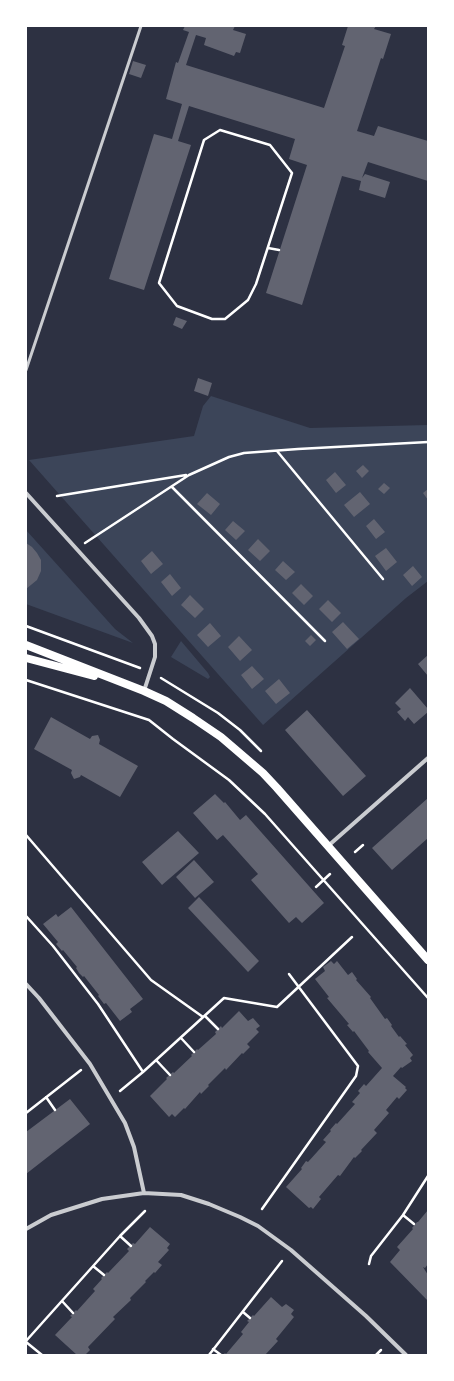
<!DOCTYPE html>
<style>
body{margin:0}
#map{position:relative;width:454px;height:1381px;overflow:hidden;background:#2d3142;font-family:"Asap Condensed",sans-serif}
canvas{display:block}
.frame{position:absolute;inset:0;border:27px solid #fff;pointer-events:none}
</style>
<div id="map">
<canvas width="454" height="1381"></canvas>
<div class="frame"></div>
</div>
<script>
const ctx = document.querySelector('canvas').getContext('2d');
ctx.lineJoin = 'round';
function paint(path, color) { ctx.fillStyle = color; ctx.fill(path, 'evenodd'); }
const shape = rows => new Path2D(rows.map(r => 'M' + r).join(''));
function strokePath(path, color, width, dash) { ctx.strokeStyle = color; ctx.lineWidth = width; ctx.lineCap = dash ? 'butt' : 'round'; ctx.setLineDash(dash || []); ctx.stroke(path); }
paint(shape([
 [211,396,310,428,428,425,428,581,406,598,263,725,29,460,194,436,203,406],
 [26,530,115,629,133,643,26,604],
 [181,641,208,673,210,677,208,679,171,657]
]), '#3c4559');
paint(shape([
 [185,26,235,26,233,30,246,34,240,53,236,52,234,56,204,45,206,38,196,35,186,65,324,108,345,46,342,45,348,26,368,27,368,26,376,26,374,29,391,34,383,59,381,58,357,131,374,136,378,126,428,141,428,181,368,162,362,178,365,174,390,182,385,198,359,190,361,181,342,176,302,305,266,293,307,165,289,159,295,139,189,106,178,141,191,145,144,290,109,279,154,134,172,139,182,104,166,99,176,62,178,63,189,32,183,30],
 [133,61,146,65,141,78,129,74],
 [176,317,187,321,182,329,173,325],
 [198,378,212,383,208,396,194,391],
 [363,465,369,471,362,478,356,471],
 [335,472,346,485,336,493,326,480],
 [384,483,390,488,384,494,378,489],
 [428,489,428,500,423,493],
 [360,492,370,504,354,517,344,505],
 [207,493,220,504,211,515,197,504],
 [374,519,385,532,376,539,366,526],
 [233,521,245,531,236,540,225,530],
 [258,539,270,551,260,561,248,550],
 [26,543,32,547,37,553,41,560,41,571,37,580,26,589],
 [386,548,397,562,386,571,375,556],
 [152,551,163,564,151,574,141,561],
 [283,561,295,572,286,580,275,570],
 [413,566,422,577,412,586,403,575],
 [170,574,181,588,172,596,161,582],
 [301,584,313,596,304,605,292,593],
 [190,595,204,609,195,618,181,605],
 [328,600,341,613,332,622,319,609],
 [343,622,359,639,347,649,332,632],
 [210,623,221,636,208,647,197,635],
 [311,635,316,640,310,646,305,641],
 [239,636,252,650,240,661,228,647],
 [428,655,428,676,418,664],
 [252,666,264,679,252,689,241,675],
 [279,679,290,693,276,704,265,691],
 [410,688,428,709,428,712,414,724,408,717,405,721,397,712,401,709,395,703],
 [307,710,366,776,343,796,285,730],
 [51,717,90,739,92,736,98,735,100,740,99,744,138,766,120,797,81,775,80,777,74,779,71,773,72,770,34,749],
 [215,794,224,803,225,802,240,820,246,815,324,903,302,923,296,917,289,923,251,880,258,874,223,835,217,840,193,813],
 [428,798,428,838,392,870,372,848],
 [178,831,199,853,162,885,142,862],
 [194,860,214,882,195,898,176,877],
 [199,897,259,961,248,972,188,908],
 [71,907,143,999,130,1009,132,1012,120,1021,106,1003,104,1004,98,996,99,995,84,976,83,977,79,973,76,968,77,967,63,950,62,951,56,944,58,942,43,924,56,914,58,917],
 [331,961,334,964,337,961,348,975,352,972,357,979,356,980,371,997,370,998,385,1019,387,1018,392,1025,391,1026,399,1037,400,1036,407,1044,405,1045,413,1055,410,1058,412,1061,402,1068,401,1067,393,1076,406,1087,405,1088,407,1090,399,1099,397,1097,386,1110,389,1113,374,1130,377,1133,361,1150,362,1151,355,1158,354,1157,340,1176,338,1175,319,1197,321,1199,313,1209,311,1207,309,1208,286,1187,302,1169,301,1168,306,1161,308,1162,326,1142,323,1140,331,1131,330,1130,336,1123,337,1124,355,1104,352,1102,360,1093,358,1091,364,1084,366,1086,382,1068,368,1052,369,1051,354,1031,353,1032,347,1025,349,1024,327,998,329,997,315,979,325,971,323,967],
 [239,1011,248,1021,253,1018,260,1026,256,1029,259,1032,247,1044,250,1047,243,1054,242,1053,226,1070,225,1068,208,1085,209,1086,201,1094,200,1092,185,1109,184,1108,175,1117,172,1114,169,1117,150,1096,167,1079,166,1078,173,1072,174,1073,192,1056,191,1055,197,1049,198,1050,216,1034,215,1032,221,1026,222,1028],
 [70,1099,90,1124,26,1174,26,1132],
 [428,1210,428,1264,425,1268,423,1267,428,1275,428,1301,390,1262,400,1250,397,1247,413,1229,412,1228,417,1222,418,1222],
 [150,1227,170,1244,167,1248,169,1250,158,1262,162,1265,155,1273,154,1272,145,1281,146,1282,130,1298,131,1300,113,1317,115,1319,88,1347,90,1350,85,1355,77,1355,55,1335,72,1317,70,1316,76,1310,77,1311,95,1291,93,1289,102,1279,101,1278,107,1272,108,1273,129,1251,127,1249,133,1243,135,1244],
 [271,1297,282,1307,286,1304,294,1310,291,1314,294,1317,276,1339,278,1341,265,1355,223,1355,225,1353,226,1354,243,1334,241,1332,249,1322,247,1321,253,1315,254,1316]
]), '#626471');
strokePath(shape([
 [220,130,270,145,292,173,256,284,248,300,225,319,212,319,177,306,159,283,204,140,220,130],
 [268,248,279,250],
 [277,451,383,579],
 [172,487,325,641],
 [57,496,186,475],
 [85,543,189,475,229,457,244,453,298,449,428,442],
 [26,626,140,668],
 [161,678,218,713,240,730,261,751],
 [26,680,149,720,173,739,229,780,265,814,428,998],
 [26,835,151,980,203,1017],
 [355,852,363,845],
 [316,887,330,874],
 [26,916,53,946,98,1004,143,1072],
 [205,1016,218,1029],
 [181,1038,194,1052],
 [156,1060,170,1075],
 [120,1091,143,1072,224,998,277,1007,352,937],
 [46,1097,55,1110],
 [26,1113,81,1070],
 [262,1209,356,1076,358,1066,289,974],
 [403,1215,414,1224],
 [120,1236,131,1246],
 [369,1264,371,1256,403,1215,428,1176],
 [93,1266,104,1275],
 [62,1301,73,1313],
 [243,1312,250,1318],
 [26,1341,120,1236,145,1211],
 [26,1342,42,1355],
 [213,1349,221,1355],
 [209,1355,282,1261],
 [376,1355,381,1350]
]), '#fff', 2.5);
strokePath(shape([
 [26,370,141,26]
]), '#caccd0', 3);
strokePath(shape([
 [26,493,139,618,152,636,155,644,155,657,144,691],
 [328,846,428,758],
 [26,984,39,998,90,1064,125,1123,134,1147,144,1193],
 [26,1229,51,1215,102,1199,144,1193,181,1195,209,1204,240,1217,258,1226,291,1250,366,1316,406,1355]
]), '#caccd0', 4);
strokePath(shape([
 [26,645,144,691,166,701,193,718,221,737,263,773,277,788,428,960],
 [26,658,94,676]
]), '#fff', 8);
</script>
